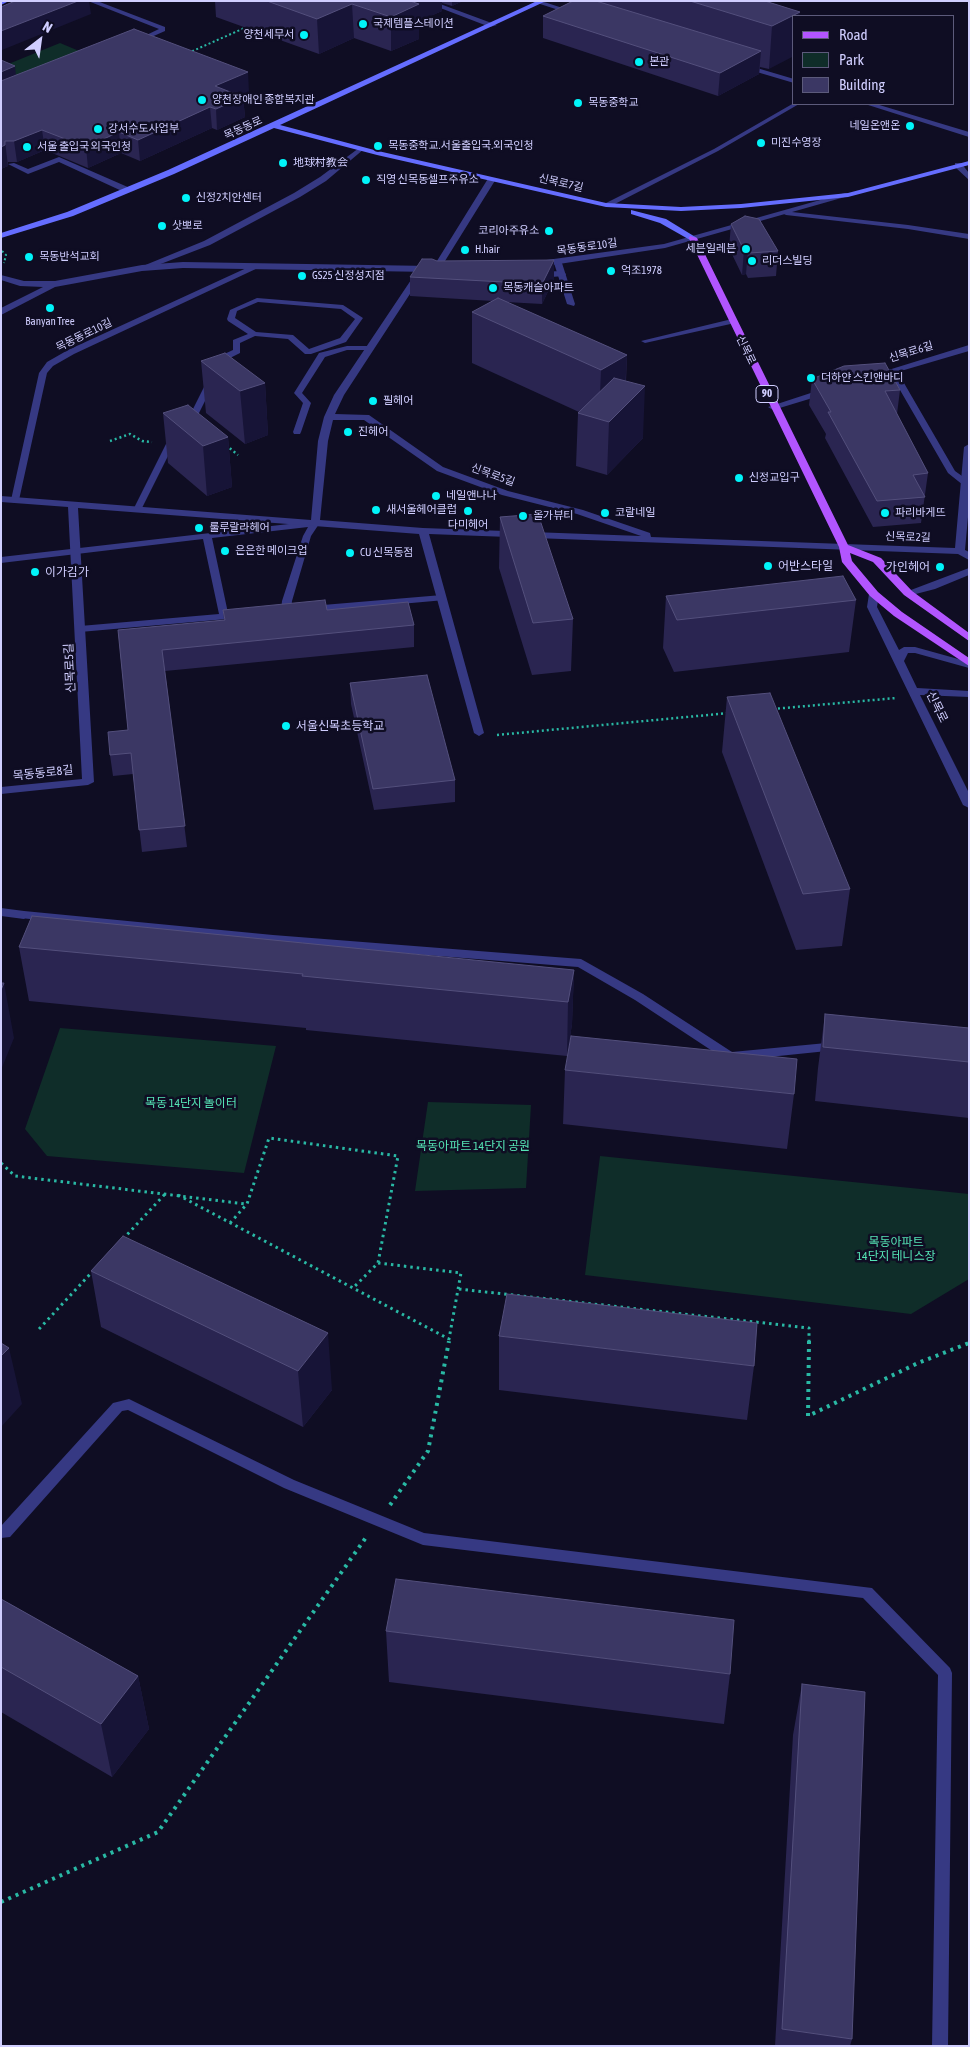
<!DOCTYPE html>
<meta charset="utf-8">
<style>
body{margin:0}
#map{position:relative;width:970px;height:2047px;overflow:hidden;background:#0f0d23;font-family:"Asap Condensed",sans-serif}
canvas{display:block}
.frame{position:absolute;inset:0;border:2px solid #d0ceff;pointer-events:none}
.legend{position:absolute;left:792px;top:15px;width:162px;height:90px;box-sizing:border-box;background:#0f0d23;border:1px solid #5c5a7b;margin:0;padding:6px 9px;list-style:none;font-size:15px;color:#d0ceff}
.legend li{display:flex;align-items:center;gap:10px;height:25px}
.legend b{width:25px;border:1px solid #5c5a7b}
.north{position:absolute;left:15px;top:15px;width:50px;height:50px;-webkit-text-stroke:4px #0f0d23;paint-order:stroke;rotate:30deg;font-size:14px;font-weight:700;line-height:20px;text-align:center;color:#d0ceff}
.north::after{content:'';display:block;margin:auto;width:18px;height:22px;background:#d0ceff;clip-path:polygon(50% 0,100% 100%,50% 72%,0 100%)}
</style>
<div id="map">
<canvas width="970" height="2047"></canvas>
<div class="frame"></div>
<ul class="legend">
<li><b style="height:6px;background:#b255ff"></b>Road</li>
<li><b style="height:14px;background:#0f2d29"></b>Park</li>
<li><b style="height:14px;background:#3b3764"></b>Building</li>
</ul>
<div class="north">N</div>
</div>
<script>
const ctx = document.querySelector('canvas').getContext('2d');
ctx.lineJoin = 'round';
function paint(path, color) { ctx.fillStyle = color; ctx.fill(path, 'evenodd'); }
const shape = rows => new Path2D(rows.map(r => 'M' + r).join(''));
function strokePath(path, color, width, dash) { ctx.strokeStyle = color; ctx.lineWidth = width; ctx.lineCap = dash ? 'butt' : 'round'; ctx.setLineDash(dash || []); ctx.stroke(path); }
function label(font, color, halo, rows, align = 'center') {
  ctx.font = font + ' "Asap Condensed","Noto Sans KR",sans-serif'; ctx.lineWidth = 5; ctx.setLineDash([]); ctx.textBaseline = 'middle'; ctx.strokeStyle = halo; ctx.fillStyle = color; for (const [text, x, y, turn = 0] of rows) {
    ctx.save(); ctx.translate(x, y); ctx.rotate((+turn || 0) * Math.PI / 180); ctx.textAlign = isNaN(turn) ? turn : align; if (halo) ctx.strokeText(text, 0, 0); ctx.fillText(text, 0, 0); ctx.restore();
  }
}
paint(shape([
 [60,43,84,53,22,79,1,67],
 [60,1028,276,1046,244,1173,47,1156,25,1129],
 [428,1102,531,1105,526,1188,415,1191],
 [600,1156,969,1194,969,1279,911,1314,585,1275]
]), '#0f2d29');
strokePath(shape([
 [188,53,249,26],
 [2,251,6,255,4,263]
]), '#29b8a4', 2, [2, 2.5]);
strokePath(shape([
 [110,441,130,434,142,441,152,442],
 [226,445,238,455],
 [773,709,896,698],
 [497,735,729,713]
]), '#29b8a4', 2.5, [2, 3]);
strokePath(shape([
 [1,1163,15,1176,246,1204],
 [178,1195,449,1339,448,1342],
 [230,1223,247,1204,269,1138,398,1156,378,1263,353,1288],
 [123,1239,165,1194],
 [378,1263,461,1273,449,1339],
 [459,1289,809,1328,809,1342],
 [39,1329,93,1271]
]), '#29b8a4', 3, [2.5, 4]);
strokePath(shape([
 [809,1341,808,1416,918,1363,969,1343],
 [390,1505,428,1451,449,1341],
 [1,1902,158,1832,367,1536]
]), '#29b8a4', 4, [3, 5]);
paint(shape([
 [88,1,97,1,165,27,165,31,140,42,136,42,136,40,159,29,88,1],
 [794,103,799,104,718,151,609,207,602,205,714,149,794,103],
 [359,148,364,149,326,181,300,197,210,245,145,270,138,268,204,241,294,193,320,177,359,148],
 [59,157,130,188,131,190,124,192,59,162,28,174,8,164,14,163,28,169,59,157],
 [489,177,496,179,440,269,433,271,432,269,489,177],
 [555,261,562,263,575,304,574,306,567,304,554,263,555,261],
 [253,265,260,267,74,354,53,366,47,373,19,500,15,503,12,502,11,500,39,373,47,362,68,350,253,265],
 [257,298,343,305,363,318,346,342,311,354,305,354,288,339,255,336,240,343,240,353,226,360,222,366,216,366,215,364,220,356,233,350,233,340,248,334,228,321,227,319,230,310,257,298],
 [258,302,341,309,355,319,340,338,309,349,293,335,256,332,235,318,237,311,258,302],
 [732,319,736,321,735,323,645,343,641,341,732,319],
 [347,346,370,346,374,348,370,350,347,350,325,357,302,393,311,403,301,432,300,434,294,434,293,432,303,403,294,393,319,353,347,346],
 [890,369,897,371,955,471,969,481,969,485,963,485,948,473,889,371,890,369],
 [208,379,215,381,193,425,189,428,186,427,185,425,208,379],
 [176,438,180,441,173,446,140,512,134,512,133,510,166,444,176,438],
 [315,521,319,524,311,536,292,601,291,611,286,614,281,611,282,601,303,536,308,527,212,538,228,613,241,613,243,615,238,618,80,632,75,629,80,626,219,614,203,539,1,563,1,557,315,521],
 [442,595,445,596,445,600,311,612,306,609,311,606,442,595],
 [1,908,24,911,29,915,24,919,1,916,1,908],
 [129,1399,294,1480,424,1533,872,1588,950,1668,952,1673,948,2046,932,2046,938,1675,863,1598,423,1545,284,1488,128,1410,122,1411,10,1537,1,1538,1,1526,113,1403,129,1399]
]), '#363983');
paint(shape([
 [541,1,575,12,577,13,571,14,537,3,541,1],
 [740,63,794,79,794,83,740,67,740,63],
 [865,104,876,104,969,132,969,137,865,104],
 [955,163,961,163,969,173,969,180,955,167,955,163],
 [783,211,908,225,969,234,969,239,908,229,786,215,782,213,783,211],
 [419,271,423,274,344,395,335,414,369,415,443,467,508,491,583,510,650,533,651,537,955,548,964,447,969,444,969,506,965,550,969,552,969,560,958,554,429,534,484,733,479,736,474,733,419,534,78,508,94,782,88,785,1,794,1,787,82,779,68,507,1,502,1,496,311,520,318,441,324,417,334,395,415,274,419,271],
 [333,420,364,420,437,471,502,495,577,514,641,536,423,528,320,520,328,441,333,420],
 [562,271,566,274,565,276,537,278,533,275,537,272,562,271],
 [969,345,969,351,877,378,869,376,969,345],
 [826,388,831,391,829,393,773,410,768,407,826,388],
 [969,568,969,575,935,589,908,596,903,593,969,568],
 [874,591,879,594,877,607,899,650,904,647,915,647,969,662,969,668,915,653,908,653,904,661,917,688,969,691,969,697,920,695,969,793,969,808,963,805,867,607,869,594,874,591],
 [24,911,273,935,581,959,643,994,732,1052,837,1042,843,1046,837,1050,730,1061,726,1060,635,1000,578,967,273,943,20,918,18,915,24,911]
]), '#363983');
paint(shape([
 [422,1,432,1,497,25,490,27,422,1],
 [845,193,852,195,665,248,539,267,535,264,539,261,664,244,845,193],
 [183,262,431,266,435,269,431,272,183,268,142,271,55,287,1,315,1,308,43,287,20,286,1,280,1,275,24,281,55,281,142,265,183,262]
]), '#363983');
paint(shape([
 [1,1,9,1,1,5,1,1],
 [537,1,546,1,280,125,378,151,606,203,681,207,741,204,848,193,969,161,969,165,848,197,741,208,681,211,606,207,377,155,274,128,174,174,73,216,1,238,1,233,67,212,168,170,537,1],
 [631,210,666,219,697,238,690,240,660,223,631,214,631,210]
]), '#656dff');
paint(shape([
 [690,236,697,238,848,545,881,558,912,591,969,633,969,641,904,595,873,562,850,553,852,561,878,592,902,612,969,658,969,666,894,616,870,596,842,562,839,547,689,238,690,236]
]), '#b255ff');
paint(shape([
 [215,1,463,1,452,6,442,3,442,11,419,21,419,39,391,51,354,38,319,54,216,17],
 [573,1,765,1,800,12,769,69,760,67,759,74,718,96,543,38,543,16],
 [1,60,16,75,249,92,241,96,243,97,245,117,217,130,212,128,140,161,121,153,88,168,45,150,17,162,8,162,8,166,1,169],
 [731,224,778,251,776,276,748,278,746,274,742,275,729,248],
 [437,261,554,279,542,304,506,302,627,355,626,381,643,438,607,475,576,466,578,413,579,412,472,363,472,312,493,301,410,296,410,277],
 [201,361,265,383,268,435,245,444,206,413],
 [812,379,900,390,897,414,928,473,921,523,873,527,825,438,826,434,809,405],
 [163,413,228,437,232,487,207,496,168,463],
 [500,517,573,619,571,671,532,675,499,568],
 [666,596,856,600,849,652,674,672,663,648],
 [223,610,327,610,414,625,414,647,165,671,187,847,142,852,133,774,113,776,110,755,128,730,118,630,224,620],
 [350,683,455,780,455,802,374,810,351,704],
 [727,697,850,889,842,946,796,950,722,752],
 [19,947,574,970,572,1024,567,1056,306,1030,306,1028,29,1001],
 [825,1014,969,1028,969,1118,815,1101,818,1068],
 [565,1070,794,1094,787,1149,563,1124],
 [123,1236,332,1390,303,1427,101,1327,91,1271],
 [499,1336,754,1366,747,1420,499,1390],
 [1,1599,138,1676,149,1729,112,1777,1,1712],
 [386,1631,730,1674,724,1724,389,1682],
 [802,1684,852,2039,850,2046,775,2046,793,1735]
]), '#2a2551');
paint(shape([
 [78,1,89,1,91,14,2,50,1,31],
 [397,1,442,1,442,11,419,21,419,39,391,51,391,17],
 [452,1,463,1,452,6],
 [352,4,354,38,319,54,317,19],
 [800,12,799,16,794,16,794,56,769,69,772,26],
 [761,51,759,74,718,96,720,73],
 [15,66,17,86,1,93,1,72],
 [248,72,249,92,217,106,215,86],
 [243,97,245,117,217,130,216,109],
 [210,107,212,128,140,161,138,140],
 [42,130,45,150,17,162,14,141],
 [119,132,121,153,88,168,86,147],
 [5,141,8,166,1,169,1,147],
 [744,250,748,250,746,274,742,275],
 [554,260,554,279,542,304,542,284],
 [627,355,624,407,645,386,643,438,607,475,609,422,599,419,601,370],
 [265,383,268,435,245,444,240,391],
 [228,437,232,487,207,496,203,446],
 [574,970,572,1024,567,1056,568,1002],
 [4,983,14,1038,1,1070,1,990],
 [328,1333,332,1390,303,1427,298,1371],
 [9,1348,22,1404,1,1427,1,1356],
 [138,1676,149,1729,112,1777,101,1724]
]), '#171437');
const building = shape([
 [15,1,78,1,1,31,1,7,15,1],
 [267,1,410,1,419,4,391,17,352,4,317,19,267,1],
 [573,1,596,1,761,51,720,73,543,16,573,1],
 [690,1,765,1,800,12,772,26,690,1],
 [134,29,248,72,215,86,243,97,216,109,210,107,138,140,119,132,86,147,42,130,14,141,5,141,5,145,1,147,1,81,134,29],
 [1,60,15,66,1,72,1,60],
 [745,216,759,219,778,251,750,253,748,250,744,250,731,224,745,216],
 [422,259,432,259,437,261,554,260,542,284,410,277,422,259],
 [498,298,627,355,601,370,472,312,498,298],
 [225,353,265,383,240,391,201,361,225,353],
 [885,363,900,390,885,391,928,473,913,475,925,497,877,501,828,412,831,412,812,379,844,366,885,363],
 [614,378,645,386,609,422,578,413,614,378],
 [188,405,228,437,203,446,163,413,188,405],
 [538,514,573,619,533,623,500,517,538,514],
 [843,576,856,600,677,620,666,596,843,576],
 [325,600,327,610,408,602,414,625,162,650,185,826,139,830,131,753,110,755,108,732,128,730,118,630,225,620,223,610,325,600],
 [427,675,455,780,373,789,350,683,427,675],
 [770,693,850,889,803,894,727,697,770,693],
 [32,916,574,970,568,1002,302,976,303,974,19,947,32,916],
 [1,983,4,983,1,990,1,983],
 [825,1014,969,1028,969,1062,823,1047,825,1014],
 [571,1036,797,1059,794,1094,565,1070,571,1036],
 [123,1236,328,1333,298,1371,91,1271,123,1236],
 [507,1294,757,1323,754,1366,499,1336,507,1294],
 [1,1343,9,1348,1,1356,1,1343],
 [396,1579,734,1620,730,1674,386,1631,396,1579],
 [1,1599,138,1676,101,1724,1,1667,1,1599],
 [802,1684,865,1692,852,2039,782,2029,802,1684]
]);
paint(building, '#3b3764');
strokePath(building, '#534f7c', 1);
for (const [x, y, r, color] of [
 [363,24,5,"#00f4f9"],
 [304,35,5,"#00f4f9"],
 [639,62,5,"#00f4f9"],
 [202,100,5,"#00f4f9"],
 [578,103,5,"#00f4f9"],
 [910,126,5,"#00f4f9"],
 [98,129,5,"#00f4f9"],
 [761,143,5,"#00f4f9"],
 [378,146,5,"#00f4f9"],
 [27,147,5,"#00f4f9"],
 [283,163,5,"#00f4f9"],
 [366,180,5,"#00f4f9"],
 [186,198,5,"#00f4f9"],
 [162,226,5,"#00f4f9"],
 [549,231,5,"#00f4f9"],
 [746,249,5,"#00f4f9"],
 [465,250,5,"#00f4f9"],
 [29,257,5,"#00f4f9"],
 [752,261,5,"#00f4f9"],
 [611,271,5,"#00f4f9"],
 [302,276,5,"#00f4f9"],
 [493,288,5,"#00f4f9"],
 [50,308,5,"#00f4f9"],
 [811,378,5,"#00f4f9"],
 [373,401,5,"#00f4f9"],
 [348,432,5,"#00f4f9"],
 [739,478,5,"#00f4f9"],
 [436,496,5,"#00f4f9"],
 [376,510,5,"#00f4f9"],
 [468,511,5,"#00f4f9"],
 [605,513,5,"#00f4f9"],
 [885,513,5,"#00f4f9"],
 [523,516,5,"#00f4f9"],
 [199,528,5,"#00f4f9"],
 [225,551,5,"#00f4f9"],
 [350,553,5,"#00f4f9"],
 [768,566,5,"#00f4f9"],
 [940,567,5,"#00f4f9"],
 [35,572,5,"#00f4f9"],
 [286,726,5,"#00f4f9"]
]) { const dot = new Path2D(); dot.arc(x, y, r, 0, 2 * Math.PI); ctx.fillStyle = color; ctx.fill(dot); strokePath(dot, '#0f0d23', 2); }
label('11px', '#d0ceff', '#0f0d23', [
 ["국제템플스테이션",373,24],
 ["양천세무서",294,35,"right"],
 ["본관",649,62],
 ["양천장애인 종합복지관",212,100],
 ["목동중학교",588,103],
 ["네일온앤온",900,126,"right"],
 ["강서수도사업부",108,129],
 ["미진수영장",771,143],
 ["목동중학교.서울출입국.외국인청",388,146],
 ["서울 출입국 외국인청",37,147],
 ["地球村教会",293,163],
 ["직영 신목동셀프주유소",376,180],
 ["신정2치안센터",196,198],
 ["삿뽀로",172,226],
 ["코리아주유소",539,231,"right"],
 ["세븐일레븐",736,249,"right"],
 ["H.hair",475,250],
 ["목동반석교회",39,257],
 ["리더스빌딩",762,261],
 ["억조1978",621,271],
 ["GS25 신정성지점",312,276],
 ["목동캐슬아파트",503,288],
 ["Banyan Tree",50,322,"center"],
 ["더하얀 스킨앤바디",821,378],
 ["필헤어",383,401],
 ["진헤어",358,432],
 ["신정교입구",749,478],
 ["네일앤나나",446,496],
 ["새서울헤어클럽",386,510],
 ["코랄네일",615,513],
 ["파리바게뜨",895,513],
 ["올가뷰티",533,516],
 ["다미헤어",468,525,"center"],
 ["룰루랄라헤어",209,528],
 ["은은한 메이크업",235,551],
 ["CU 신목동점",360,553]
], 'left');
label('11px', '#d0ceff', '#0f0d23', [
 ["목동동로",243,128,-24],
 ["신목로7길",561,183,13],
 ["목동동로10길",587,247,-8],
 ["목동동로10길",84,335,-26],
 ["신목로",746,350,64],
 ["신목로6길",911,352,-17],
 ["신목로5길",493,475,20],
 ["신목로2길",908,537,2]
]);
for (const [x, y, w] of [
 [767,394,22]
]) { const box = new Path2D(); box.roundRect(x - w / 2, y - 8.5, w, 17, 4); ctx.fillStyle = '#0f0d23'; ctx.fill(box); strokePath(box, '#d0ceff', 1); }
label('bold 11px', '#d0ceff', null, [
 ["90",767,394]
]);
label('12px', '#d0ceff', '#0f0d23', [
 ["어반스타일",778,566],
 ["가인헤어",930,567,"right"],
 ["이가김가",45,572],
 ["서울신목초등학교",296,726]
], 'left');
label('12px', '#d0ceff', '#0f0d23', [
 ["신목로5길",70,668,-93],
 ["신목로",937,707,64],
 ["목동동로8길",43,773,-6]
]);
label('12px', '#55e4b5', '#0f0d23', [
 ["목동 14단지 놀이터",191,1103],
 ["목동아파트 14단지 공원",473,1146],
 ["목동아파트",896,1242],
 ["14단지 테니스장",896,1256]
]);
</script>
